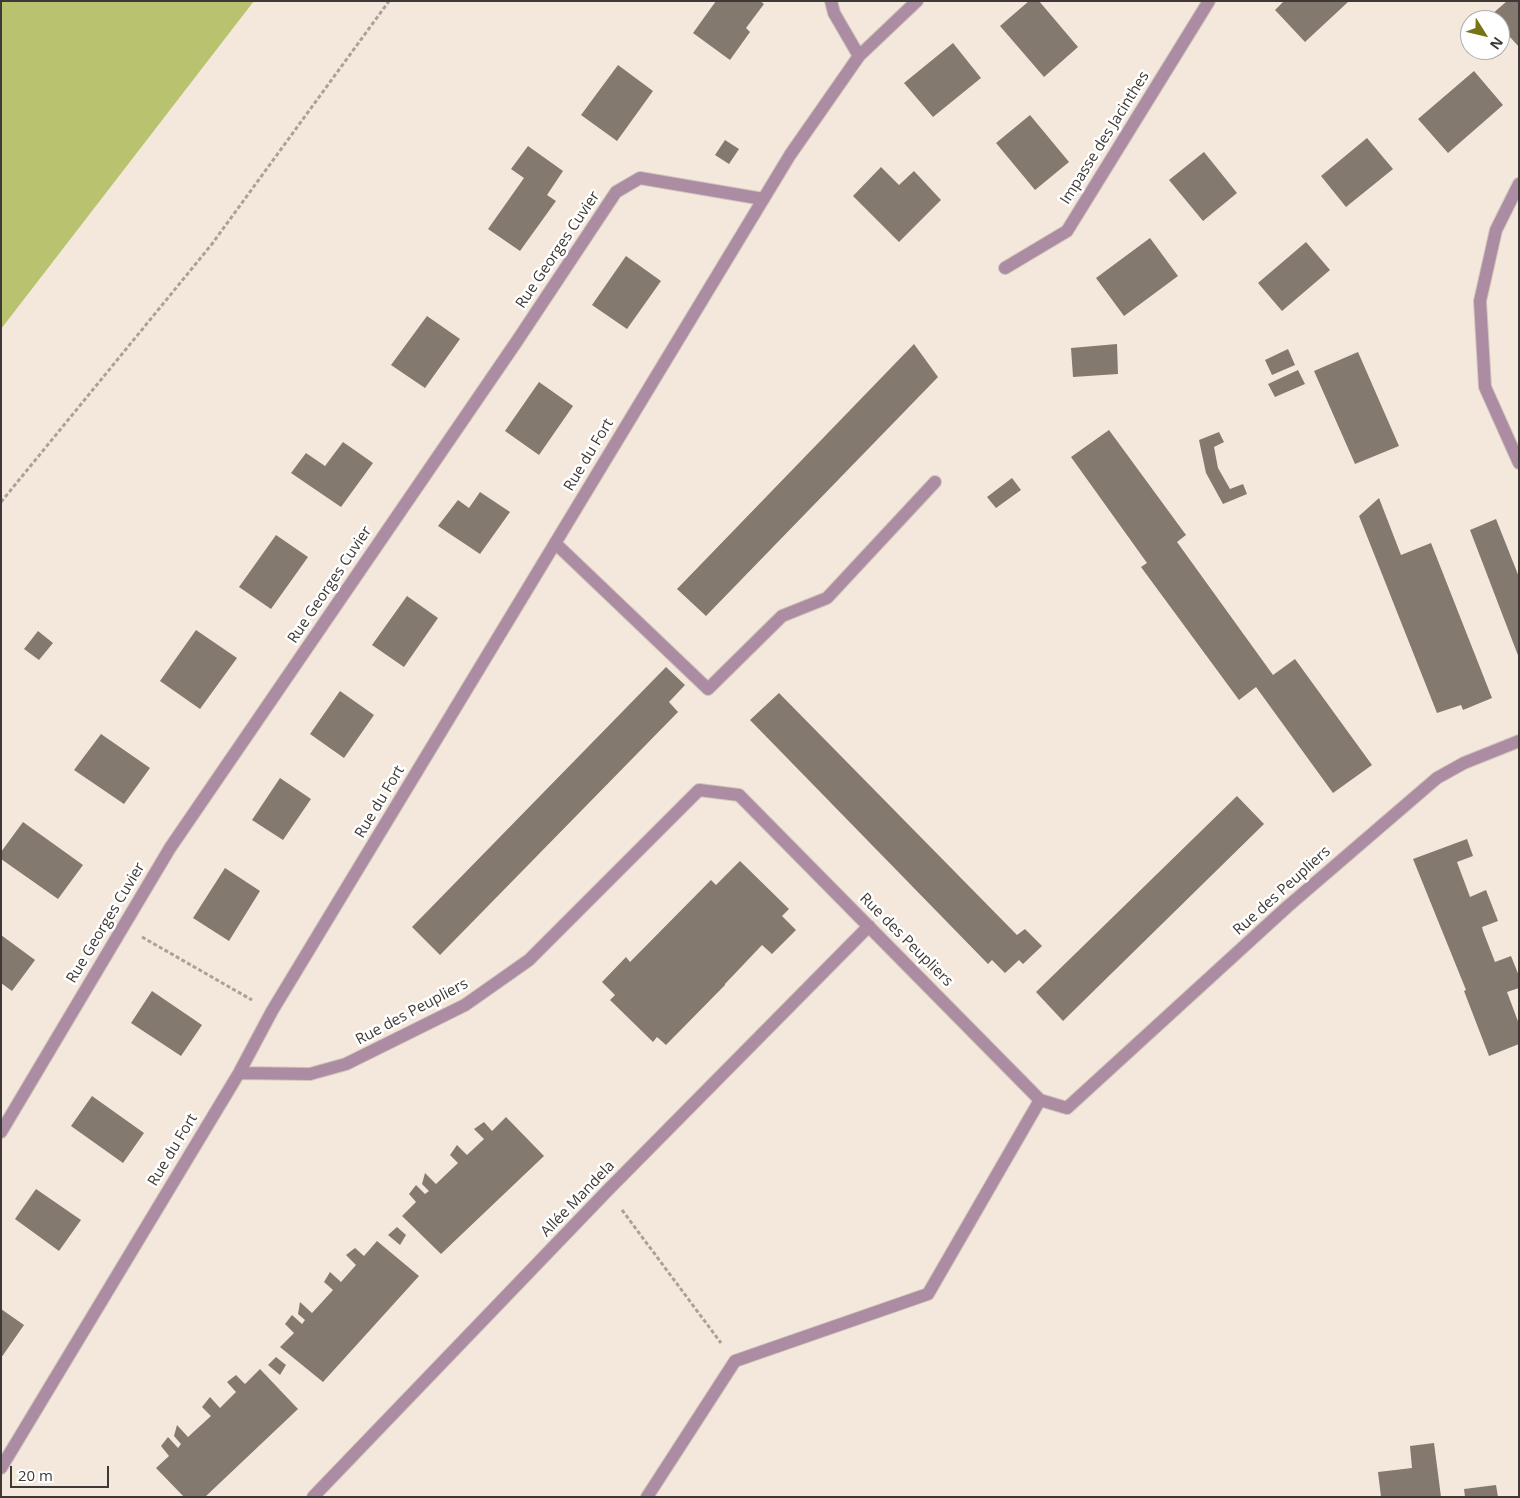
<!DOCTYPE html>
<meta charset="utf-8">
<style>
body{margin:0}
#map{position:relative;width:1520px;height:1498px;overflow:hidden;background:#f4e8dc;font-family:"Open Sans",sans-serif}
canvas{display:block}
.frame{position:absolute;inset:0;border:2px solid #3e3935;pointer-events:none}
.north{position:absolute;left:1460px;top:10px;width:50px;height:50px;box-sizing:border-box;background:#fff;border:1px solid #b2b0ae;border-radius:50%;rotate:126deg;font-size:14px;font-weight:700;line-height:20px;text-align:center;color:#3e3935}
.north::after{content:'';display:block;margin:auto;width:18px;height:22px;background:#7a7316;clip-path:polygon(50% 0,100% 100%,50% 72%,0 100%)}
.scale{position:absolute;left:10px;top:1466px;width:99px;height:22px;box-sizing:border-box;border:2px solid #3e3935;border-top:0;padding-left:6px;font-size:15px;line-height:18px;white-space:nowrap;color:#3e3935;-webkit-text-stroke:4px #fff;paint-order:stroke}
</style>
<div id="map">
<canvas width="1520" height="1498"></canvas>
<div class="frame"></div>
<div class="north">N</div>
<div class="scale">20 m</div>
</div>
<script>
const ctx = document.querySelector('canvas').getContext('2d');
ctx.lineJoin = 'round';
function paint(path, color) { ctx.fillStyle = color; ctx.fill(path, 'evenodd'); }
const shape = rows => new Path2D(rows.map(r => 'M' + r).join(''));
function strokePath(path, color, width, dash) { ctx.strokeStyle = color; ctx.lineWidth = width; ctx.lineCap = dash ? 'butt' : 'round'; ctx.setLineDash(dash || []); ctx.stroke(path); }
function label(font, color, halo, rows, align = 'center') {
  ctx.font = font + ' "Open Sans",sans-serif'; ctx.lineWidth = 5; ctx.setLineDash([]); ctx.textBaseline = 'middle'; ctx.strokeStyle = halo; ctx.fillStyle = color; for (const [text, x, y, turn = 0] of rows) {
    ctx.save(); ctx.translate(x, y); ctx.rotate((+turn || 0) * Math.PI / 180); ctx.textAlign = isNaN(turn) ? turn : align; if (halo) ctx.strokeText(text, 0, 0); ctx.fillText(text, 0, 0); ctx.restore();
  }
}
paint(shape([
 [1,1,254,1,1,329]
]), '#b9c36f');
paint(shape([
 [716,1,760,1,764,4,746,28,750,32,730,60,693,33],
 [1029,1,1039,1,1078,47,1044,77,1000,26],
 [1284,1,1347,1,1348,2,1305,42,1275,10],
 [1507,1,1519,1,1519,47,1500,26,1500,20,1495,20,1491,15],
 [953,43,981,78,933,117,904,83],
 [618,65,653,91,617,141,581,115],
 [1474,71,1503,105,1448,153,1418,119],
 [1030,115,1069,162,1035,190,996,143],
 [1367,138,1393,169,1346,207,1321,176],
 [725,140,739,149,729,164,715,155],
 [528,146,563,171,547,195,556,201,520,251,488,229,524,178,511,169],
 [1204,152,1237,193,1203,221,1169,180],
 [881,167,899,185,914,171,941,200,899,242,853,196],
 [1150,238,1178,276,1124,316,1096,278],
 [1306,242,1330,270,1282,311,1258,283],
 [626,256,661,281,627,329,592,305],
 [427,316,460,339,425,388,391,365],
 [914,344,938,377,706,616,677,589],
 [1117,344,1118,374,1073,377,1071,348],
 [1288,349,1295,365,1272,375,1265,360],
 [1358,352,1399,446,1355,464,1314,371],
 [1298,370,1305,384,1275,397,1268,384],
 [539,382,573,406,539,455,505,431],
 [1109,430,1186,535,1177,542,1273,675,1295,659,1372,765,1333,793,1256,687,1239,700,1141,567,1147,563,1071,457],
 [1219,432,1224,442,1214,447,1218,468,1230,489,1243,484,1247,494,1223,504,1206,473,1199,440],
 [343,442,373,463,341,507,291,473,306,453,325,466],
 [1012,478,1021,490,996,508,987,497],
 [480,492,510,512,480,554,438,526,458,500,469,508],
 [1379,498,1401,555,1431,543,1492,698,1463,710,1461,705,1437,713,1359,516],
 [1496,519,1519,577,1519,658,1470,530],
 [276,535,308,557,271,609,239,587],
 [407,596,438,618,404,667,372,645],
 [196,630,237,658,200,709,160,681],
 [38,631,53,643,39,660,24,649],
 [666,667,685,685,669,702,678,712,440,955,412,927],
 [340,691,374,715,344,758,310,734],
 [779,693,1017,935,1025,929,1042,946,1023,964,1019,960,1005,973,992,960,988,964,750,720],
 [101,734,150,768,124,804,74,770],
 [280,778,311,799,283,840,252,820],
 [1237,796,1264,824,1063,1021,1036,992],
 [23,822,83,865,58,899,1,859,1,852],
 [1467,839,1473,856,1457,862,1470,897,1486,890,1498,921,1482,927,1483,931,1495,962,1511,956,1519,976,1519,988,1507,992,1519,1024,1519,1044,1489,1056,1464,991,1466,990,1413,859],
 [740,861,789,909,782,916,796,930,772,954,762,945,725,984,725,985,666,1045,657,1037,653,1042,610,1000,615,995,602,982,626,957,630,962,711,880,716,885],
 [225,868,260,891,229,941,193,918],
 [1,935,35,960,12,991,1,983],
 [152,991,202,1025,181,1056,131,1023],
 [92,1096,144,1133,123,1163,71,1126],
 [506,1117,544,1156,441,1254,402,1216,416,1202,409,1194,416,1185,425,1194,429,1191,422,1184,425,1173,436,1184,458,1163,450,1155,457,1145,467,1155,484,1139,474,1129,484,1122,492,1131],
 [36,1189,81,1220,59,1251,15,1219],
 [397,1227,406,1235,400,1245,388,1235],
 [377,1241,419,1276,323,1382,280,1347,294,1333,285,1324,292,1315,302,1324,305,1320,298,1314,300,1302,312,1313,333,1290,324,1282,330,1272,341,1282,356,1265,346,1255,355,1248,364,1256],
 [1,1309,24,1325,1,1358],
 [276,1357,286,1365,280,1375,268,1365],
 [260,1369,298,1409,205,1497,184,1497,156,1468,169,1456,161,1446,168,1437,178,1448,181,1444,174,1436,177,1425,188,1437,211,1416,202,1407,210,1397,220,1408,236,1392,227,1382,236,1375,245,1384],
 [1434,1443,1441,1497,1381,1497,1378,1472,1412,1468,1410,1446],
 [1496,1485,1498,1497,1465,1497,1464,1489]
]), '#84796e');
const minor = shape([
 [831,1,834,13,859,56],
 [1519,184,1496,230,1480,301,1485,387,1519,463],
 [1005,268,1067,231,1209,1],
 [555,543,708,689,782,616,827,598,935,482],
 [239,1073,310,1074,346,1064,465,1005,529,960,699,790,739,795,1040,1100,1067,1108,1287,907,1437,778,1464,763,1519,741],
 [1,1132,170,848,517,341,616,192,640,178,763,199],
 [1,1468,239,1073,272,1011,790,155,859,56,917,1],
 [313,1497,607,1191,869,926],
 [647,1497,735,1361,928,1294,1040,1100]
]);
strokePath(minor, '#d0c5bb', 14);
strokePath(shape([
 [1,502,212,244,389,1],
 [142,937,252,1000],
 [622,1210,721,1343]
]), '#aaa198', 3, [4, 2.5]);
strokePath(minor, '#ac8ca2', 12);
label('15px', '#3e3935', '#fff', [
 ["Impasse des Jacinthes",1105,138,-58],
 ["Rue Georges Cuvier",558,250,-56],
 ["Rue du Fort",589,455,-59],
 ["Rue Georges Cuvier",330,585,-56],
 ["Rue du Fort",380,802,-59],
 ["Rue des Peupliers",1282,891,-42],
 ["Rue Georges Cuvier",106,923,-59],
 ["Rue des Peupliers",906,940,45],
 ["Rue des Peupliers",412,1012,-28],
 ["Rue du Fort",173,1150,-59],
 ["Allée Mandela",578,1199,-46]
]);
</script>
